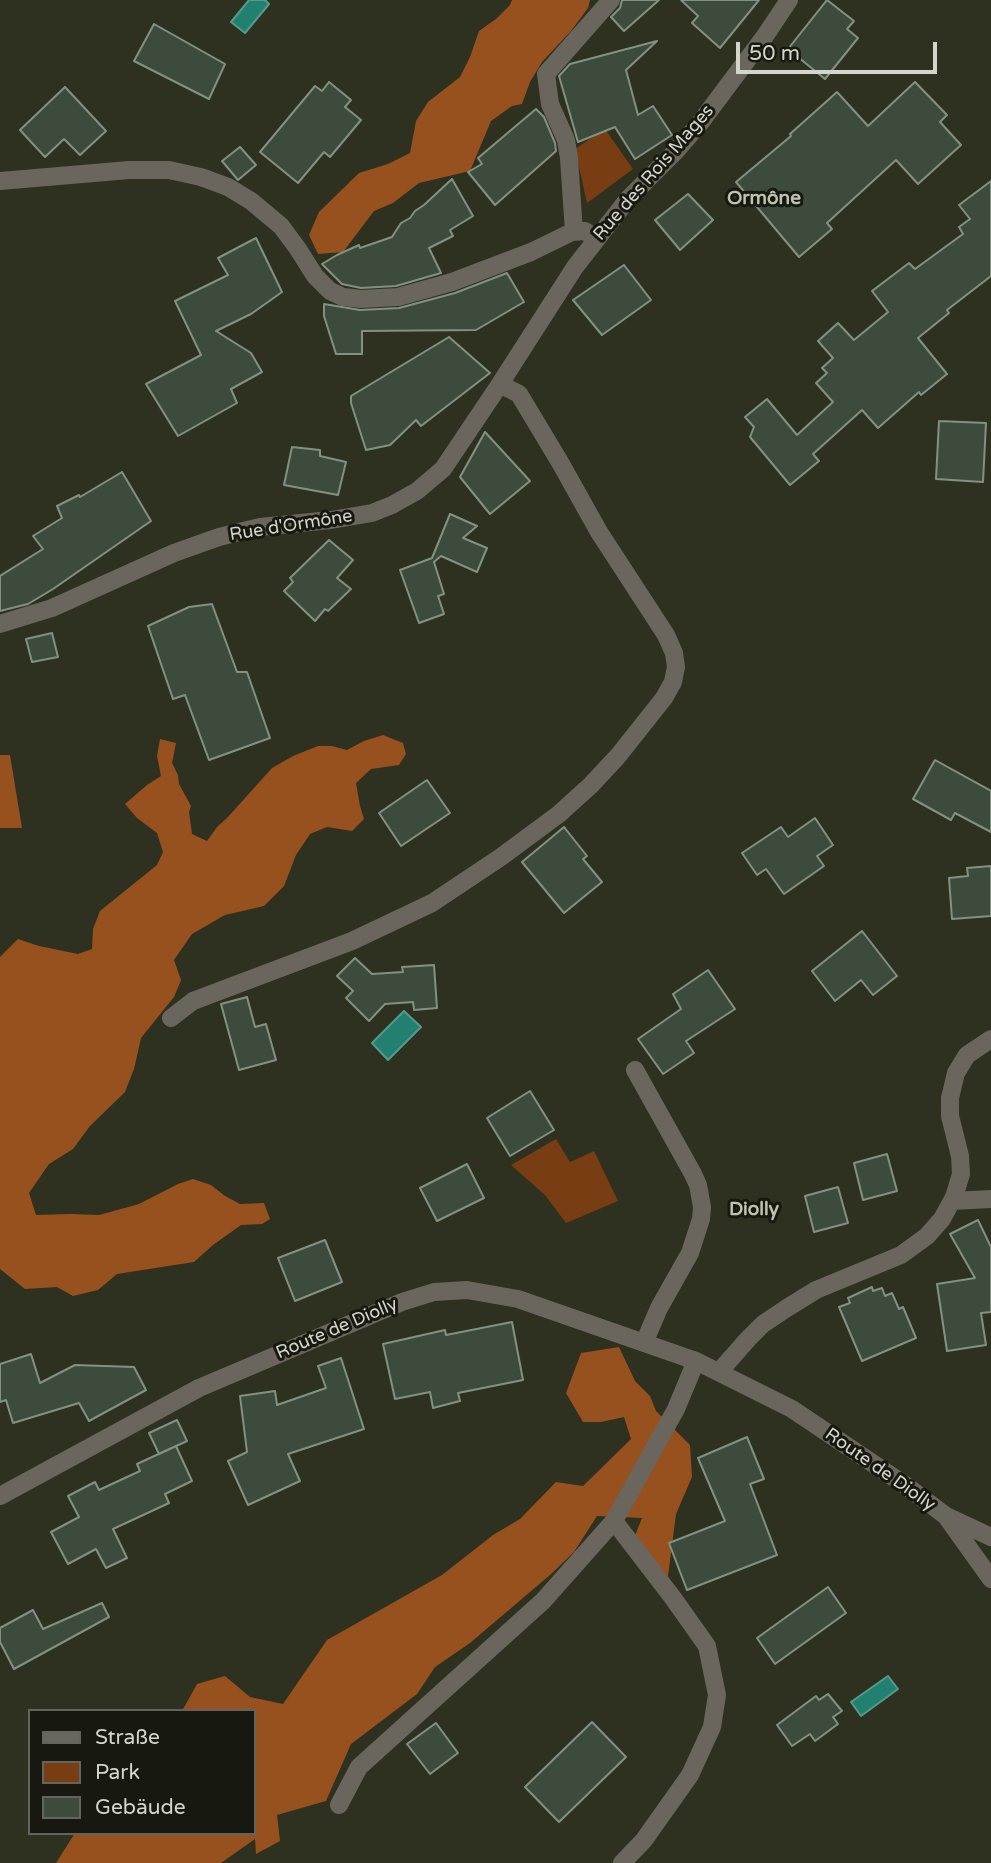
<!DOCTYPE html>
<meta charset="utf-8">
<style>
body{margin:0}
#map{position:relative;width:991px;height:1863px;overflow:hidden;background:#2e311f;font-family:"Varela Round",sans-serif}
canvas{display:block}
.legend{position:absolute;left:28px;top:1709px;width:228px;height:126px;box-sizing:border-box;background:#171810;border:2px solid #63645b;margin:0;padding:9px 12px;list-style:none;font-size:21px;color:#d4d6cb}
.legend li{display:flex;align-items:center;gap:14px;height:35px}
.legend b{width:35px;border:2px solid #63645b}
.scale{position:absolute;left:736px;top:42px;width:201px;height:32px;box-sizing:border-box;border:4px solid #d4d6cb;border-top:0;padding-left:9px;font-size:21px;line-height:24px;white-space:nowrap;color:#d4d6cb;-webkit-text-stroke:5px #171810;paint-order:stroke}
</style>
<div id="map">
<canvas width="991" height="1863"></canvas>
<ul class="legend">
<li><b style="height:9px;background:#6a665d"></b>Straße</li>
<li><b style="height:19px;background:#783d13"></b>Park</li>
<li><b style="height:19px;background:#3c4b3c"></b>Gebäude</li>
</ul>
<div class="scale">50 m</div>
</div>
<script>
const ctx = document.querySelector('canvas').getContext('2d');
ctx.lineJoin = 'round';
function paint(path, color) { ctx.fillStyle = color; ctx.fill(path, 'evenodd'); }
const shape = rows => new Path2D(rows.map(r => 'M' + r).join(''));
function strokePath(path, color, width, dash) { ctx.strokeStyle = color; ctx.lineWidth = width; ctx.lineCap = dash ? 'butt' : 'round'; ctx.setLineDash(dash || []); ctx.stroke(path); }
function label(font, color, halo, rows, align = 'center') {
  ctx.font = font + ' "Varela Round",sans-serif'; ctx.lineWidth = 6; ctx.setLineDash([]); ctx.textBaseline = 'middle'; ctx.strokeStyle = halo; ctx.fillStyle = color; for (const [text, x, y, turn = 0] of rows) {
    ctx.save(); ctx.translate(x, y); ctx.rotate((+turn || 0) * Math.PI / 180); ctx.textAlign = isNaN(turn) ? turn : align; if (halo) ctx.strokeText(text, 0, 0); ctx.fillText(text, 0, 0); ctx.restore();
  }
}
paint(shape([
 [605,129,633,169,587,203,575,149],
 [556,1139,570,1162,594,1151,618,1201,566,1223,545,1195,511,1165]
]), '#783d13');
paint(shape([
 [512,0,590,0,588,8,571,31,542,62,530,82,522,104,512,106,491,121,470,171,419,183,393,203,374,211,343,252,318,254,309,235,319,212,359,173,388,164,410,153,416,121,428,102,460,77,470,57,479,31,496,19,510,5],
 [383,735,403,743,406,754,399,765,371,769,356,783,360,806,364,819,352,831,327,827,310,834,296,855,284,886,264,906,225,915,192,934,174,960,181,980,174,997,141,1038,134,1069,125,1092,90,1126,73,1149,49,1164,29,1193,36,1215,70,1214,99,1215,139,1204,178,1184,193,1179,211,1185,225,1196,240,1204,264,1203,270,1219,262,1224,241,1225,213,1245,194,1262,117,1274,98,1290,73,1296,57,1287,25,1289,0,1269,0,957,18,939,39,946,78,954,92,949,93,929,100,911,157,865,163,852,157,833,137,818,125,804,147,785,161,776,157,756,160,739,176,743,172,763,178,775,179,784,191,806,189,812,192,834,207,841,217,827,227,818,272,768,293,756,318,746,332,746,347,750,364,741],
 [0,755,10,755,22,828,0,828],
 [619,1347,635,1381,650,1396,656,1411,690,1445,692,1477,676,1514,668,1576,642,1571,628,1553,642,1518,597,1516,574,1552,550,1575,470,1643,435,1667,417,1694,351,1744,326,1801,277,1815,280,1841,256,1854,255,1839,221,1863,56,1863,75,1833,254,1833,254,1711,182,1711,197,1684,225,1676,250,1697,283,1704,327,1640,442,1575,493,1535,520,1519,556,1482,583,1486,631,1439,624,1417,601,1422,583,1422,566,1393,581,1353]
]), '#97511f');
const water = shape([
 [249,0,265,0,269,4,245,33,231,22,249,0],
 [404,1011,421,1027,388,1060,372,1043,404,1011],
 [888,1676,898,1689,861,1716,851,1702,888,1676]
]);
paint(water, '#21806f');
strokePath(water, '#579a8b', 2);
const building = shape([
 [622,0,659,0,624,31,611,17,620,8,622,0],
 [681,0,759,0,720,48,692,23,698,16,681,0],
 [827,0,854,21,847,29,858,38,825,79,788,49,827,0],
 [154,24,225,64,209,99,134,61,154,24],
 [657,41,626,70,638,115,653,106,672,135,635,159,615,127,578,142,559,76,570,64,657,41],
 [329,82,351,100,345,107,361,120,330,157,324,152,298,183,260,152,315,86,322,91,329,82],
 [915,82,947,115,940,122,961,145,918,184,896,160,827,223,832,229,799,257,736,182,791,136,790,134,837,92,868,126,915,82],
 [65,87,106,131,80,155,64,139,45,157,20,130,65,87],
 [536,109,544,117,555,143,556,151,495,205,468,172,482,164,478,158,536,109],
 [240,147,256,165,238,180,222,161,240,147],
 [452,179,473,216,450,230,453,236,429,248,441,273,396,286,361,288,342,284,322,264,337,255,359,245,360,248,392,237,401,223,410,218,415,211,424,205,452,179],
 [991,181,991,276,947,310,949,313,918,338,947,374,921,395,919,392,878,428,862,410,813,454,819,461,790,485,750,437,754,427,745,417,767,399,797,435,833,402,816,383,827,373,822,368,833,358,818,341,838,323,854,340,888,312,872,291,909,263,915,269,963,234,959,227,970,219,959,205,991,181],
 [688,194,713,220,680,250,655,220,688,194],
 [256,238,282,292,251,314,216,331,251,353,262,372,231,389,237,403,178,436,146,384,201,355,175,301,228,275,218,258,256,238],
 [624,265,651,300,602,335,573,300,624,265],
 [507,273,524,302,476,330,362,331,362,354,336,354,324,316,324,304,360,310,399,308,455,293,507,273],
 [449,337,490,373,421,426,416,420,390,445,366,450,351,403,351,396,449,337],
 [939,421,986,423,983,482,936,479,939,421],
 [485,432,530,481,490,514,460,477,485,432],
 [292,447,320,450,320,456,346,462,338,495,284,485,292,447],
 [122,472,151,521,53,589,28,604,0,611,0,576,43,549,33,536,62,518,57,506,79,495,80,497,122,472],
 [450,514,477,526,463,538,487,548,477,572,441,556,434,562,444,594,438,596,444,614,419,623,400,570,432,558,450,514],
 [329,540,353,560,337,578,351,589,328,611,325,609,315,621,284,591,293,582,290,578,329,540],
 [212,604,237,672,247,672,270,738,209,760,185,695,173,699,148,626,189,607,212,604],
 [52,633,58,657,32,662,26,639,52,633],
 [935,760,991,791,991,832,955,813,951,820,913,799,935,760],
 [427,780,450,813,401,846,379,813,427,780],
 [815,818,833,845,817,856,824,866,784,894,766,869,757,875,742,853,781,827,788,837,815,818],
 [564,827,587,856,583,859,602,882,564,913,522,862,564,827],
 [991,866,991,916,952,919,949,878,968,876,967,868,991,866],
 [862,931,897,976,873,995,861,980,835,1001,812,971,862,931],
 [355,958,372,974,403,972,402,967,434,965,437,1008,414,1010,413,1002,385,1004,369,1021,346,998,353,991,337,976,355,958],
 [708,970,735,1009,686,1041,694,1053,663,1074,638,1039,681,1009,673,994,708,970],
 [247,997,255,1027,266,1024,276,1060,239,1070,221,1004,247,997],
 [530,1091,554,1130,510,1156,487,1118,530,1091],
 [887,1154,897,1191,863,1200,854,1163,887,1154],
 [467,1164,484,1198,437,1221,420,1188,467,1164],
 [838,1187,848,1223,814,1232,805,1196,838,1187],
 [978,1220,991,1247,991,1312,981,1313,986,1345,947,1351,937,1284,975,1278,950,1234,978,1220],
 [325,1240,342,1282,295,1301,278,1258,325,1240],
 [872,1287,873,1291,882,1288,885,1296,892,1293,899,1309,903,1307,916,1338,862,1361,839,1307,850,1303,848,1298,872,1287],
 [512,1322,523,1380,458,1393,460,1401,433,1408,430,1392,395,1399,383,1344,445,1330,446,1335,512,1322],
 [31,1354,40,1383,75,1365,134,1367,146,1390,89,1421,79,1403,13,1423,6,1400,0,1402,0,1364,31,1354],
 [341,1358,364,1429,288,1454,300,1481,248,1505,228,1461,247,1452,240,1396,275,1391,277,1405,326,1388,318,1366,341,1358],
 [177,1420,187,1441,159,1454,149,1433,177,1420],
 [747,1437,764,1479,750,1484,777,1555,687,1590,669,1543,725,1521,698,1458,747,1437],
 [176,1446,192,1481,165,1494,169,1503,113,1529,127,1558,106,1568,96,1549,68,1564,51,1532,79,1517,68,1496,95,1482,99,1490,140,1471,137,1464,176,1446],
 [828,1587,846,1613,775,1664,757,1638,828,1587],
 [102,1603,109,1617,14,1669,0,1642,0,1628,33,1610,43,1629,102,1603],
 [828,1694,842,1711,833,1717,838,1724,815,1741,810,1734,792,1746,777,1725,816,1696,819,1700,828,1694],
 [592,1722,626,1757,559,1822,525,1787,592,1722],
 [436,1723,458,1753,430,1774,407,1744,436,1723]
]);
paint(building, '#3c4b3c');
strokePath(building, '#819282', 2);
strokePath(shape([
 [0,181,129,170,169,170,201,177,228,187,251,201,281,226,298,249,315,276,330,291,343,297,361,299,398,297,452,282,531,252,572,232,585,231,596,239],
 [574,232,569,158,566,140,550,104,546,74,611,0],
 [0,624,52,608,174,553,219,537,260,527,331,520,372,513,392,505,417,491,443,469,500,384,575,267,628,199,674,153,700,123,765,36,789,0],
 [171,1018,193,1001,352,941,432,903,501,857,559,814,591,785,618,756,664,698,673,682,676,667,674,653,666,635,599,532,561,464,519,394,500,384],
 [635,1070,693,1174,698,1185,702,1207,701,1219,690,1253,659,1308,644,1343],
 [952,1201,991,1199],
 [719,1372,748,1339,763,1324,787,1308,816,1290,901,1255,927,1236,942,1219,954,1197,961,1174,960,1156,950,1116,950,1098,956,1073,967,1055,991,1039],
 [0,1496,199,1388,402,1302,434,1292,467,1290,518,1299,696,1361,792,1409,905,1485,946,1516,991,1537],
 [948,1519,991,1579],
 [614,1521,673,1598,707,1646,717,1695,712,1727,690,1775,644,1840,622,1863],
 [339,1805,359,1767,543,1601,614,1521,676,1409,696,1361]
]), '#6a665d', 18);
label('18px', '#d4d6cb', '#171810', [
 ["Rue des Rois Mages",654,173,-49],
 ["Rue d'Ormône",291,526,-9],
 ["Route de Diolly",337,1329,-23],
 ["Route de Diolly",880,1470,35]
]);
label('bold 19px', '#bfc3ad', '#171810', [
 ["Ormône",764,199],
 ["Diolly",754,1210]
]);
</script>
